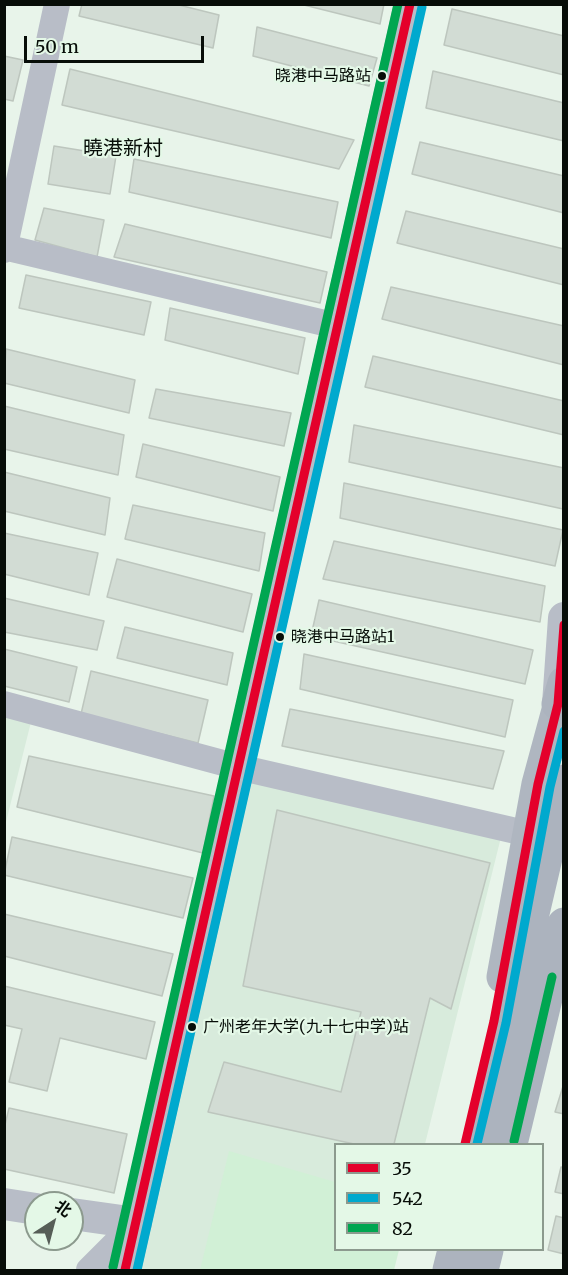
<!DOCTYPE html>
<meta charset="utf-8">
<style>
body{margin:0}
#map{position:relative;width:568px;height:1275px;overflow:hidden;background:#e8f4ea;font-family:Merriweather,"Noto Sans SC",serif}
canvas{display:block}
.frame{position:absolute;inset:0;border:6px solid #070d08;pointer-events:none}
.legend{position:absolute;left:334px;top:1143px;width:210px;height:108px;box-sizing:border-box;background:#e4f8e7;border:2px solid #8c9a8e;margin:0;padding:8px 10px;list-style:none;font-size:18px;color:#070d08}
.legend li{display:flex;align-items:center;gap:12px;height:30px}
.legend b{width:30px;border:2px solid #8c9a8e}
.north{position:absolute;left:24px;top:1191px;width:60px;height:60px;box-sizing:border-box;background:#e4f8e7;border:2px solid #8c9a8e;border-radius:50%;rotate:36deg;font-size:16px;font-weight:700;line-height:24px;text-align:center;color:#070d08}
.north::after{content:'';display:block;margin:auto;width:21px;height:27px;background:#565e57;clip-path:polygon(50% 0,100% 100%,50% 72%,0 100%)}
.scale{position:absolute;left:24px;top:36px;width:180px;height:27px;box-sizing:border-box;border:3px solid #070d08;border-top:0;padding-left:8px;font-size:18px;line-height:21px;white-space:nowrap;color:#070d08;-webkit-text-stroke:4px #e4f8e7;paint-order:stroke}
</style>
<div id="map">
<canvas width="568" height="1275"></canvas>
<div class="frame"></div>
<ul class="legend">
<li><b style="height:8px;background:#e4002b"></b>35</li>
<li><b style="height:8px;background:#00a9ce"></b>542</li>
<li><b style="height:8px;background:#00a651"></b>82</li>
</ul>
<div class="north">北</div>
<div class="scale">50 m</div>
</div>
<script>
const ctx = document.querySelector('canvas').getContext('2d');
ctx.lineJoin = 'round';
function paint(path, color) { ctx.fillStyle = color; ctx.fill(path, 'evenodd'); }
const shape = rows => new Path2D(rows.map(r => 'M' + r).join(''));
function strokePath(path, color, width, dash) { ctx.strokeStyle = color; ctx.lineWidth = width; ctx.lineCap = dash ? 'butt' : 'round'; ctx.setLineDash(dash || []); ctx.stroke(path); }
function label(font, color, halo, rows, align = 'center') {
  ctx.font = font + ' Merriweather,"Noto Sans SC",serif'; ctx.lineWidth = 4.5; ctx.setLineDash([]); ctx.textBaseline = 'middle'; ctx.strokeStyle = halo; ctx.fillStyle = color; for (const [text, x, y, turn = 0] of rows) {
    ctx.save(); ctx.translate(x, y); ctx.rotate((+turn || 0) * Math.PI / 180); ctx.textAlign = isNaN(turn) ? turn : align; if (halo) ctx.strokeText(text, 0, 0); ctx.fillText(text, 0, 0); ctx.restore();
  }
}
paint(shape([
 [5,714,31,722,5,826],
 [238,767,503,829,425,1144,336,1144,336,1250,393,1270,124,1270]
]), '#d8ebdc');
paint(shape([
 [229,1151,335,1182,336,1250,399,1250,394,1270,200,1270]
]), '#d1f0d6');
const building = shape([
 [82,4,175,4,219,15,213,48,79,16,82,4],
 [300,4,384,4,380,24,300,4],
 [452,9,564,36,564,75,444,45,452,9],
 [257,27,377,58,369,86,253,56,257,27],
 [4,56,23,60,13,101,4,99,4,56],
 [70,69,354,140,339,169,62,105,70,69],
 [433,71,564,103,564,141,426,108,433,71],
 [420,142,564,176,564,213,412,174,420,142],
 [54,146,116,156,110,194,48,184,54,146],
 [134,159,338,202,331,238,129,192,134,159],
 [44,208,104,220,97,257,35,240,44,208],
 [406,211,564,249,564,285,397,243,406,211],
 [125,224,327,272,320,303,114,257,125,224],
 [26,275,151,302,144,335,19,308,26,275],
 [391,287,564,326,564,365,382,319,391,287],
 [170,308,305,338,298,374,165,340,170,308],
 [6,349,135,380,129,413,4,383,6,349],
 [373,356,564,401,564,435,365,387,373,356],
 [156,389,291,413,284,446,149,418,156,389],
 [4,406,124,435,118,475,4,449,4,406],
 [354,425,564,468,563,509,349,462,354,425],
 [143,444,280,477,273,511,136,477,143,444],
 [4,472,110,498,105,535,4,511,4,472],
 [344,483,563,530,555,566,340,518,344,483],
 [133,505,265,533,259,571,125,539,133,505],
 [4,533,98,553,89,595,4,574,4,533],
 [334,541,545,586,540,622,323,579,334,541],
 [117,559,252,594,243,632,107,597,117,559],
 [4,598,104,621,97,650,4,632,4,598],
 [319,600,533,650,525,684,311,636,319,600],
 [125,627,233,653,227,685,117,658,125,627],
 [4,649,77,667,69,702,4,686,4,649],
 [304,654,513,700,505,737,300,689,304,654],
 [91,671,208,700,198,743,81,714,91,671],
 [290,709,504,751,493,789,282,746,290,709],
 [29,756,214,796,203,853,17,807,29,756],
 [277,810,490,863,451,1009,430,998,394,1144,354,1144,208,1112,224,1062,341,1092,361,1012,243,986,277,810],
 [12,837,193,878,183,918,4,875,12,837],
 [4,914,173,954,162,996,4,956,4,914],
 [4,986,155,1022,146,1059,60,1038,47,1091,9,1082,22,1029,4,1025,4,986],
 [564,1083,564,1114,555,1112,564,1083],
 [9,1108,127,1134,114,1193,4,1169,4,1129,9,1108],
 [561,1167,564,1168,564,1194,555,1192,561,1167],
 [556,1216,564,1218,564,1254,548,1250,556,1216]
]);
paint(building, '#d2dcd4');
strokePath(building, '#bdc6be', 1.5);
strokePath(shape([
 [4,247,337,326],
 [4,250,57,4],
 [4,704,238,767,529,834],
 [89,1270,136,1223]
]), '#b8bdc7', 26);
strokePath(shape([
 [558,704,564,618],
 [4,1204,36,1209],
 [72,1214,136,1223],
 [125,1270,410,4]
]), '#b8bdc7', 32);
strokePath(shape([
 [503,977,538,784,564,688]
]), '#afb6c0', 33);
strokePath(shape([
 [558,704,564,683],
 [479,1144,564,781],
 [511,1144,564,924],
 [449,1270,454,1250],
 [482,1270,487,1250]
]), '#acb3be', 33);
strokePath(shape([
 [465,1144,494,1021,538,784,558,704,564,625],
 [125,1270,410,4]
]), '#e4002b', 9);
strokePath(shape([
 [477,1144,506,1023,550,787,564,731],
 [137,1270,422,7]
]), '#00a9ce', 9);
strokePath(shape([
 [514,1141,552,977],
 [113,1267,398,4]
]), '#00a651', 9);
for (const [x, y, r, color] of [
 [382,76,5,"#070d08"],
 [280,637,5,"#070d08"],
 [192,1027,5,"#070d08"]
]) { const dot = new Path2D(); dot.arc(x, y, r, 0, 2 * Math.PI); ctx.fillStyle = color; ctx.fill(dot); strokePath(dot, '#e4f8e7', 2); }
label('16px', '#070d08', '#e4f8e7', [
 ["晓港中马路站",371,76,"right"],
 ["晓港中马路站1",291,637],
 ["广州老年大学(九十七中学)站",203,1027]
], 'left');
label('20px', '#070d08', '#e4f8e7', [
 ["曉港新村",123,149]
]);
</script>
